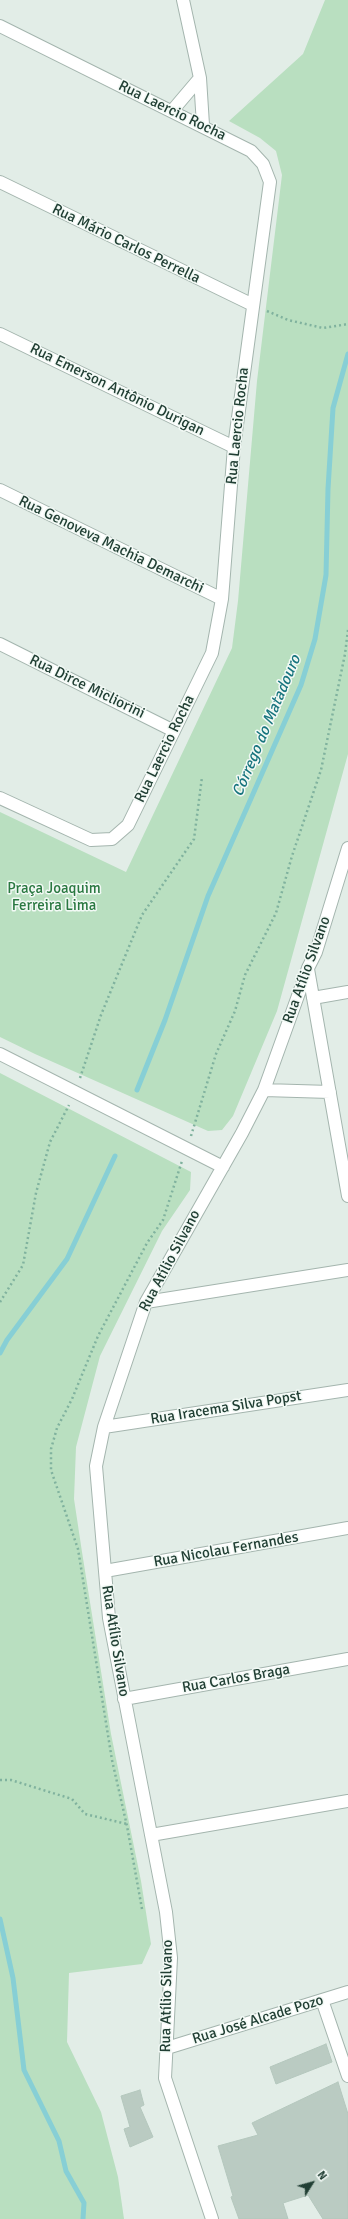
<!DOCTYPE html>
<meta charset="utf-8">
<style>
body{margin:0}
#map{position:relative;width:348px;height:2219px;overflow:hidden;background:#e2ede7;font-family:Signika,sans-serif}
canvas{display:block}
.north{position:absolute;left:292px;top:2163px;width:40px;height:40px;-webkit-text-stroke:3px #f2f9f5;paint-order:stroke;rotate:53deg;font-size:11px;font-weight:700;line-height:16px;text-align:center;color:#213f34}
.north::after{content:'';display:block;margin:auto;width:14px;height:18px;background:#213f34;clip-path:polygon(50% 0,100% 100%,50% 72%,0 100%)}
</style>
<div id="map">
<canvas width="348" height="2219"></canvas>
<div class="north">N</div>
</div>
<script>
const ctx = document.querySelector('canvas').getContext('2d');
ctx.lineJoin = 'round';
function paint(path, color) { ctx.fillStyle = color; ctx.fill(path, 'evenodd'); }
const shape = rows => new Path2D(rows.map(r => 'M' + r).join(''));
function strokePath(path, color, width, dash) { ctx.strokeStyle = color; ctx.lineWidth = width; ctx.lineCap = dash ? 'butt' : 'round'; ctx.setLineDash(dash || []); ctx.stroke(path); }
function label(font, color, halo, rows, align = 'center') {
  ctx.font = font + ' Signika,sans-serif'; ctx.lineWidth = 3; ctx.setLineDash([]); ctx.textBaseline = 'middle'; ctx.strokeStyle = halo; ctx.fillStyle = color; for (const [text, x, y, turn = 0] of rows) {
    ctx.save(); ctx.translate(x, y); ctx.rotate((+turn || 0) * Math.PI / 180); ctx.textAlign = isNaN(turn) ? turn : align; if (halo) ctx.strokeText(text, 0, 0); ctx.fillText(text, 0, 0); ctx.restore();
  }
}
paint(shape([
 [325,0,348,0,348,754,277,1011,233,1116,222,1130,208,1131,35,1054,0,1037,0,812,126,872,232,648,238,601,257,381,282,175,276,151,260,138,229,121,303,54],
 [0,1073,191,1172,190,1190,162,1231,100,1356,76,1447,74,1499,82,1552,111,1734,141,1881,151,1944,142,1964,69,1973,67,2042,101,2112,118,2177,124,2219,0,2219]
]), '#b9dfc0');
strokePath(shape([
 [137,1090,165,1020,208,896,301,685,315,639,326,575,328,489,333,408,348,354],
 [0,1353,7,1340,67,1259,115,1156],
 [0,1919,13,1978,24,2070,59,2141,66,2171,84,2203,83,2219]
]), '#87cfd5', 5);
const building = shape([
 [326,2044,332,2062,276,2084,270,2067,326,2044],
 [338,2082,348,2114,348,2219,323,2219,308,2195,283,2203,288,2219,239,2219,231,2197,233,2196,218,2146,258,2135,252,2123,338,2082],
 [140,2090,144,2105,140,2107,153,2137,130,2147,124,2129,130,2127,121,2096,140,2090]
]);
paint(building, '#bacbc2');
strokePath(building, '#b4c7bd', 1);
const street = shape([
 [183,0,200,78,203,125],
 [0,26,251,151,263,164,270,182,234,447,222,599,212,653,128,825,112,839,91,840,0,798],
 [172,111,200,78],
 [0,182,253,305],
 [0,334,234,447],
 [0,490,222,599],
 [0,644,174,731],
 [308,969,348,1196],
 [313,998,348,992],
 [0,1054,223,1167],
 [264,1090,330,1092],
 [146,1302,348,1270],
 [104,1427,348,1390],
 [105,1571,348,1528],
 [124,1699,348,1659],
 [151,1835,348,1801],
 [322,2000,348,2076],
 [167,2048,348,1992],
 [212,2219,165,2078,171,1958,166,1912,109,1618,96,1466,104,1427,146,1302,242,1133,264,1090,308,968,316,952,348,848]
]);
strokePath(street, '#a4b5ae', 14);
strokePath(shape([
 [267,311,288,320,323,328,348,324],
 [80,1078,101,1015,142,915,194,839,202,777],
 [191,1136,216,1054,235,1011,245,975,276,913,292,856,321,770,345,654,348,630],
 [0,1302,23,1265,36,1193,50,1142,69,1105],
 [0,1780,11,1780,72,1799,85,1814,127,1824],
 [142,1909,127,1826,112,1760,78,1549,51,1470,51,1449,57,1428,72,1399,98,1336,147,1243,163,1220,182,1161]
]), '#80b29e', 2.5, [2, 3]);
strokePath(street, '#fff', 12);
label('15px', '#213f34', '#f2f9f5', [
 ["Rua Laercio Rocha",172,111,26],
 ["Rua Mário Carlos Perrella",126,244,26],
 ["Rua Emerson Antônio Durigan",117,390,26],
 ["Rua Laercio Rocha",238,426,-84],
 ["Rua Genoveva Machia Demarchi",111,545,26],
 ["Rua Dirce Micliorini",87,687,26],
 ["Rua Laercio Rocha",165,749,-64],
 ["Rua Atílio Silvano",307,970,-70],
 ["Rua Atílio Silvano",170,1261,-62],
 ["Rua Iracema Silva Popst",226,1408,-9],
 ["Rua Nicolau Fernandes",226,1550,-10],
 ["Rua Atílio Silvano",115,1641,81],
 ["Rua Carlos Braga",236,1679,-10],
 ["Rua Atílio Silvano",167,1996,-89],
 ["Rua José Alcade Pozo",258,2020,-17]
]);
label('15px', '#297840', '#f2f9f5', [
 ["Praça Joaquim",54,889],
 ["Ferreira Lima",54,906]
]);
label('italic 16px', '#18757e', '#f2f9f5', [
 ["Córrego do Matadouro",267,726,-67]
]);
</script>
